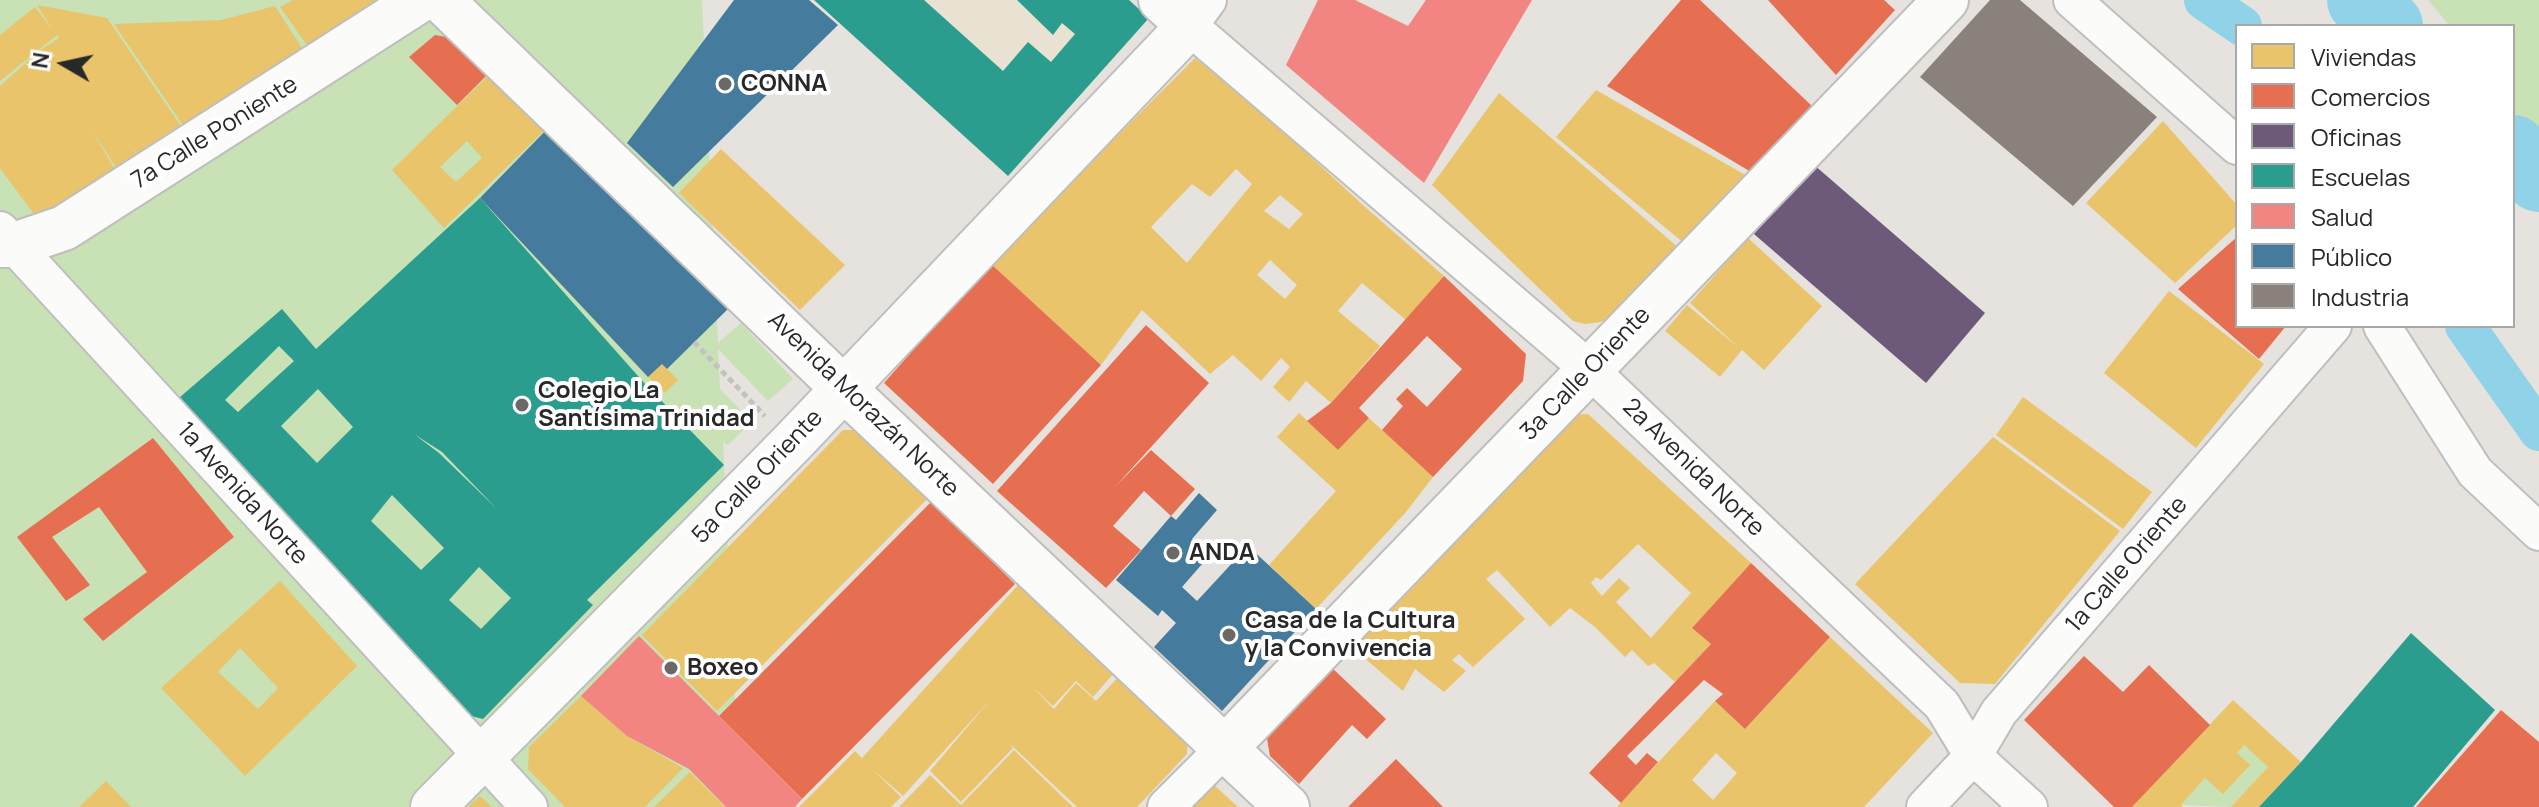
<!DOCTYPE html>
<meta charset="utf-8">
<style>
body{margin:0}
#map{position:relative;width:2539px;height:807px;overflow:hidden;background:#e6e2dd;font-family:Manrope,sans-serif}
canvas{display:block}
.legend{position:absolute;left:2235px;top:24px;width:280px;height:304px;box-sizing:border-box;background:#fff;border:2px solid #a9a9a9;margin:0;padding:10px 14px;list-style:none;font-size:24px;color:#282828}
.legend li{display:flex;align-items:center;gap:16px;height:40px}
.legend b{width:40px;border:2px solid #a9a9a9}
.north{position:absolute;left:24px;top:24px;width:80px;height:80px;-webkit-text-stroke:6px #fff;paint-order:stroke;rotate:279deg;font-size:22px;font-weight:700;line-height:32px;text-align:center;color:#282828}
.north::after{content:'';display:block;margin:auto;width:28px;height:36px;background:#282828;clip-path:polygon(50% 0,100% 100%,50% 72%,0 100%)}
</style>
<div id="map">
<canvas width="2539" height="807"></canvas>
<ul class="legend">
<li><b style="height:22px;background:#e9c46a"></b>Viviendas</li>
<li><b style="height:22px;background:#e76f51"></b>Comercios</li>
<li><b style="height:22px;background:#6d597a"></b>Oficinas</li>
<li><b style="height:22px;background:#2a9d8f"></b>Escuelas</li>
<li><b style="height:22px;background:#f28482"></b>Salud</li>
<li><b style="height:22px;background:#457b9d"></b>Público</li>
<li><b style="height:22px;background:#8a817c"></b>Industria</li>
</ul>
<div class="north">N</div>
</div>
<script>
const ctx = document.querySelector('canvas').getContext('2d');
ctx.lineJoin = 'round';
function paint(path, color) { ctx.fillStyle = color; ctx.fill(path, 'evenodd'); }
const shape = rows => new Path2D(rows.map(r => 'M' + r).join(''));
function strokePath(path, color, width, dash) { ctx.strokeStyle = color; ctx.lineWidth = width; ctx.lineCap = dash ? 'butt' : 'round'; ctx.setLineDash(dash || []); ctx.stroke(path); }
function label(font, color, halo, rows, align = 'center') {
  ctx.font = font + ' Manrope,sans-serif'; ctx.lineWidth = 8; ctx.setLineDash([]); ctx.textBaseline = 'middle'; ctx.strokeStyle = halo; ctx.fillStyle = color; for (const [text, x, y, turn = 0] of rows) {
    ctx.save(); ctx.translate(x, y); ctx.rotate((+turn || 0) * Math.PI / 180); ctx.textAlign = isNaN(turn) ? turn : align; if (halo) ctx.strokeText(text, 0, 0); ctx.fillText(text, 0, 0); ctx.restore();
  }
}
paint(shape([
 [814,0,1129,0,1149,18,1008,176]
]), '#e9e1d1');
paint(shape([
 [0,0,702,0,718,343,741,323,793,379,768,401,718,349,720,389,752,422,728,445,723,442,740,807,0,807],
 [2428,0,2539,0,2539,144,2513,117,2513,26,2450,26],
 [2244,745,2268,767,2231,807,2181,805,2205,778,2249,765,2237,753]
]), '#c8e1b5');
paint(shape([
 [293,0,375,0,309,48,280,7],
 [37,5,107,18,187,135,144,164,128,142,143,165,123,178,89,126,117,173,41,224,0,168,0,86,39,51,59,38,57,35,0,81,0,35,35,7,53,30],
 [275,6,304,51,189,134,114,24,221,20],
 [1195,58,1260,110,1364,206,1444,276,1406,320,1362,283,1338,311,1380,346,1331,403,1306,381,1289,402,1273,387,1290,367,1281,358,1261,381,1233,355,1210,374,1142,310,1101,365,990,263],
 [1236,169,1252,184,1187,263,1151,227,1192,184,1210,197],
 [1280,195,1303,214,1289,229,1264,211],
 [1270,260,1297,285,1285,299,1257,275],
 [496,68,552,123,444,228,392,170],
 [467,141,482,158,456,182,440,167],
 [1596,90,1749,177,1685,244,1556,137],
 [1499,93,1679,248,1620,313,1601,322,1585,324,1573,321,1432,185],
 [2163,121,2237,205,2237,225,2175,283,2086,203],
 [721,149,845,265,800,310,679,193],
 [1748,238,1822,306,1764,370,1742,350,1720,377,1665,331,1687,305,1739,348,1690,303],
 [2169,291,2264,364,2196,448,2104,373],
 [662,364,678,380,665,393,648,377],
 [2023,397,2152,492,2123,529,1996,435],
 [1299,413,1338,450,1369,418,1433,477,1406,512,1316,609,1269,565,1336,491,1277,437],
 [1588,414,1751,563,1692,628,1711,644,1675,682,1654,663,1648,666,1632,650,1625,657,1595,627,1570,608,1550,627,1497,570,1486,579,1525,619,1473,667,1459,654,1452,660,1466,671,1444,692,1415,669,1403,691,1348,644,1569,415],
 [1638,544,1691,593,1651,638,1616,602,1630,588,1619,578,1602,596,1591,583,1596,577,1601,580],
 [843,430,862,430,932,494,717,711,642,635],
 [1993,437,2120,531,1995,684,1960,683,1855,584],
 [280,581,357,666,245,776,161,688],
 [240,648,278,688,258,709,218,672],
 [1018,585,1115,672,1093,697,1076,681,1053,706,1031,686,1054,709,1076,683,1096,701,1122,673,1188,732,1187,754,1137,807,1077,807,1009,743,1013,748,961,802,930,771,991,699,903,796,871,768,901,797,891,807,799,807,855,751,862,758],
 [1830,637,1933,733,1864,807,1617,807,1715,701,1745,729],
 [1716,753,1737,773,1713,800,1692,780],
 [581,696,627,736,683,768,645,807,565,807,528,769,529,747],
 [2233,700,2301,762,2259,807,2231,807,2268,767,2244,745,2237,753,2250,765,2223,794,2205,778,2181,805,2183,807,2132,807],
 [1014,750,1073,807,899,807,930,775,961,805],
 [690,772,725,807,654,807],
 [106,781,131,807,79,807],
 [1213,784,1238,807,1192,807],
 [480,796,492,807,468,807]
]), '#e9c46a');
paint(shape([
 [1681,0,1700,0,1812,106,1751,172,1607,86],
 [1768,0,1884,0,1895,10,1836,75],
 [435,35,452,38,488,74,457,105,409,57],
 [2237,237,2237,326,2286,326,2259,359,2178,289],
 [990,263,1101,365,993,484,884,383],
 [1444,276,1526,354,1523,381,1433,477,1382,430,1403,406,1396,399,1407,388,1427,407,1462,369,1427,336,1359,408,1369,418,1338,450,1307,421,1331,403],
 [1146,325,1209,383,1115,487,1151,450,1195,489,1171,516,1144,491,1113,526,1141,550,1106,588,997,491],
 [153,438,234,537,103,641,83,619,147,572,99,507,52,537,90,585,66,601,17,537],
 [932,501,1015,584,802,799,719,716],
 [1751,563,1830,637,1745,729,1715,701,1723,694,1704,680,1627,756,1636,765,1647,753,1658,762,1621,803,1589,773,1711,644,1692,628],
 [2084,656,2123,692,2149,665,2210,725,2132,807,2114,807,2024,720],
 [1330,666,1386,719,1367,739,1352,725,1299,784,1270,756,1266,733],
 [2501,710,2539,742,2539,807,2416,807],
 [1396,759,1443,807,1348,807]
]), '#e76f51');
paint(shape([
 [1813,164,1985,313,1926,383,1754,234]
]), '#6d597a');
paint(shape([
 [814,0,924,0,1003,71,1028,42,1051,62,1075,34,1062,23,1053,35,1017,0,1129,0,1149,18,1008,176],
 [480,198,646,385,724,465,587,600,593,605,483,719,471,716,172,404,282,309,316,349],
 [279,346,294,361,238,412,225,400],
 [318,389,353,427,317,463,281,426],
 [414,434,442,452,496,508,439,453],
 [392,495,444,548,421,570,371,521],
 [479,567,511,598,481,629,449,600],
 [2411,633,2495,710,2413,807,2259,807,2301,762]
]), '#2a9d8f');
paint(shape([
 [1318,0,1355,0,1408,26,1426,0,1532,0,1424,183,1286,65],
 [639,636,802,799,795,807,726,807,689,769,627,736,581,696]
]), '#f28482');
paint(shape([
 [734,0,809,0,838,25,673,187,627,143],
 [555,121,732,305,667,369,662,364,648,377,480,198],
 [1199,493,1217,510,1192,539,1210,555,1182,587,1197,601,1248,546,1316,609,1222,711,1154,647,1176,623,1162,610,1158,616,1116,580,1171,516,1176,520]
]), '#457b9d');
paint(shape([
 [1990,0,2020,0,2157,117,2073,206,1920,77]
]), '#8a817c');
strokePath(shape([
 [2204,0,2242,26],
 [2465,326,2539,431]
]), '#90d3e8', 40);
strokePath(shape([
 [2362,0,2388,26],
 [2513,150,2539,177]
]), '#90d3e8', 70);
const minor = shape([
 [1208,0,1189,26,1590,370,1942,705,1973,756,2029,807],
 [2072,0,2237,146],
 [0,230,529,807],
 [2382,326,2475,472,2539,532],
 [1166,807,1225,748],
 [1925,807,1973,756,1999,712,2333,326]
]);
const secondary = shape([
 [441,0,844,389,1287,807],
 [0,245,14,245,64,228,420,0],
 [1225,748,1946,0],
 [433,807,792,443,1189,26,1161,0]
]);
strokePath(minor, '#bfbebf', 40);
strokePath(secondary, '#bfbebf', 48);
strokePath(shape([
 [694,342,765,416]
]), '#c3c2c2', 5, [6, 4]);
strokePath(minor, '#fbfbfa', 36);
strokePath(secondary, '#fbfbfa', 44);
for (const [x, y, r, color] of [
 [725,84,8,"#6a6967"],
 [522,405,8,"#6a6967"],
 [1173,553,8,"#6a6967"],
 [1229,635,8,"#6a6967"],
 [671,668,8,"#6a6967"]
]) { const dot = new Path2D(); dot.arc(x, y, r, 0, 2 * Math.PI); ctx.fillStyle = color; ctx.fill(dot); strokePath(dot, '#fff', 3); }
label('bold 24px', '#282828', '#fff', [
 ["CONNA",741,84],
 ["Colegio La",538,391],
 ["Santísima Trinidad",538,419],
 ["ANDA",1189,553],
 ["Casa de la Cultura",1245,621],
 ["y la Convivencia",1245,649],
 ["Boxeo",687,668]
], 'left');
label('24px', '#282828', '#fff', [
 ["7a Calle Poniente",215,133,-32],
 ["3a Calle Oriente",1586,374,-46],
 ["Avenida Morazán Norte",863,405,44],
 ["2a Avenida Norte",1693,468,44],
 ["5a Calle Oriente",758,477,-46],
 ["1a Avenida Norte",242,494,48],
 ["1a Calle Oriente",2127,565,-49]
]);
</script>
